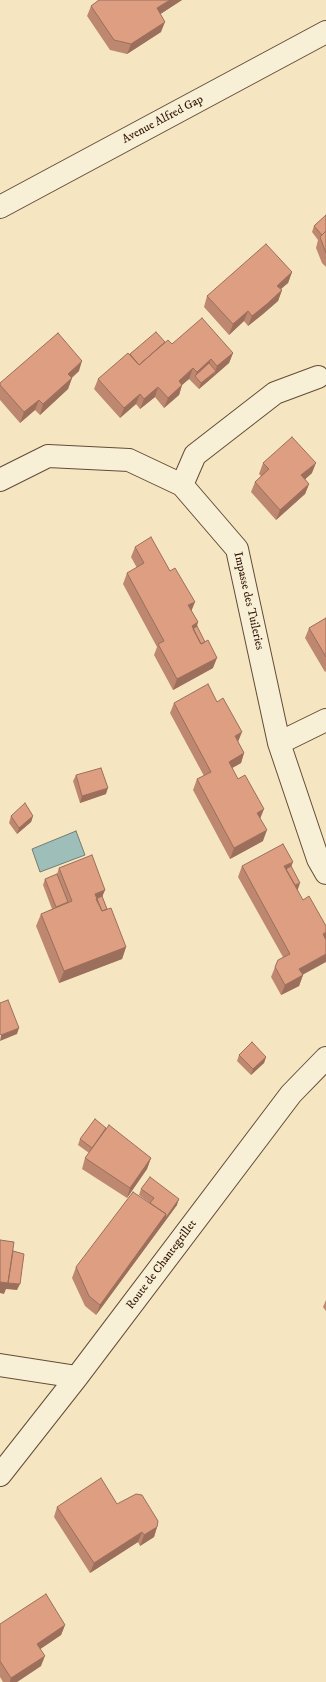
<!DOCTYPE html>
<style>
body{margin:0}
canvas{display:block;background:#f5e6c1}
</style>
<canvas width="326" height="1682"></canvas>
<script>
const ctx = document.querySelector('canvas').getContext('2d');
ctx.lineJoin = 'round';
function paint(path, color) { ctx.fillStyle = color; ctx.fill(path, 'evenodd'); }
const shape = rows => new Path2D(rows.map(r => 'M' + r).join(''));
function strokePath(path, color, width, dash) { ctx.strokeStyle = color; ctx.lineWidth = width; ctx.lineCap = dash ? 'butt' : 'round'; ctx.setLineDash(dash || []); ctx.stroke(path); }
function label(font, color, halo, rows, align = 'center') {
  ctx.font = font + ' "IM FELL DW Pica",serif'; ctx.lineWidth = 4; ctx.setLineDash([]); ctx.textBaseline = 'middle'; ctx.strokeStyle = halo; ctx.fillStyle = color; for (const [text, x, y, turn = 0] of rows) {
    ctx.save(); ctx.translate(x, y); ctx.rotate((+turn || 0) * Math.PI / 180); ctx.textAlign = isNaN(turn) ? turn : align; if (halo) ctx.strokeText(text, 0, 0); ctx.fillText(text, 0, 0); ctx.restore();
  }
}
const water = shape([
 [76,831,85,855,40,872,32,849,76,831]
]);
paint(water, '#9ebeba');
strokePath(water, '#747c72', 1);
const minor = shape([
 [0,207,326,32],
 [0,480,48,456,129,460,182,485,237,549,279,743,318,859,326,873],
 [182,485,195,455,275,393,318,377],
 [279,743,326,720],
 [0,1365,77,1377],
 [0,1475,77,1377,291,1094,326,1058]
]);
strokePath(minor, '#644c36', 24);
strokePath(minor, '#f8efd7', 22);
paint(shape([
 [99,0,182,0,160,14,161,32,127,54,110,50,87,16,91,6],
 [326,215,326,267,322,263,316,248,318,240,312,232,314,226],
 [292,272,288,283,280,289,282,290,278,301,263,314,248,326,244,321,229,335,204,307,207,296],
 [165,342,172,344,233,353,229,363,199,389,189,379,182,385,179,395,164,408,155,397,140,409,136,404,120,418,94,389,98,379,130,354],
 [79,371,72,378,68,389,40,415,35,410,20,423,0,400,0,383],
 [263,463,312,473,305,479,309,484,305,494,276,520,251,492,255,482,261,476,259,474],
 [135,547,191,610,198,622,197,626,213,668,173,690,154,655,157,647,123,584,127,573,137,568,131,557],
 [326,618,326,671,325,672,305,638,309,628],
 [174,703,238,742,244,753,241,763,232,768,260,818,263,841,230,859,193,790,197,779,204,776,170,713],
 [76,775,106,794,80,803,73,781],
 [11,816,33,816,31,822,17,834,9,823],
 [242,866,291,866,298,889,303,975,299,986,281,995,271,977,275,967,283,957,238,877],
 [59,868,105,890,102,896,107,909,126,947,122,959,59,983,36,926,41,914,52,909,43,885,45,879,57,874],
 [239,1055,266,1057,264,1063,251,1075,237,1061],
 [106,1128,151,1158,147,1169,127,1198,82,1169,85,1158,89,1153,78,1145,80,1139],
 [141,1189,177,1205,96,1315,85,1306,72,1278,76,1267,150,1203,139,1195],
 [326,1300,326,1311,323,1307],
 [117,1504,157,1527,154,1537,140,1546,138,1542,90,1573,54,1517,57,1507],
 [0,1624,65,1625,61,1635,40,1649,41,1666,17,1682,3,1682,0,1677]
]), '#be8870');
paint(shape([
 [170,0,182,0,153,19,157,8],
 [165,22,161,32,127,54,131,44],
 [292,272,288,283,273,296,277,286],
 [282,290,278,301,263,314,248,326,252,316],
 [248,311,244,321,229,335,233,324],
 [233,353,229,363,213,377,217,366],
 [211,359,207,369,195,376,197,372],
 [82,361,79,371,64,384,68,374],
 [193,368,189,379,175,391,179,381],
 [216,371,213,377,199,389,201,383],
 [72,378,68,389,40,415,43,404],
 [182,385,179,395,164,408,168,398],
 [158,387,155,397,140,409,144,399],
 [140,394,136,404,120,418,124,408],
 [39,400,35,410,20,423,24,412],
 [316,463,312,473,298,486,301,475],
 [309,484,305,494,276,520,280,510],
 [195,602,191,612,188,605],
 [198,622,194,633,192,626],
 [217,658,213,668,173,690,177,679],
 [242,732,238,742,235,736],
 [244,753,241,763,225,772,229,762],
 [108,788,106,794,80,803,82,796],
 [264,809,260,819,257,813],
 [33,816,31,822,17,834,19,828],
 [267,830,263,841,230,859,234,848],
 [293,862,289,872,285,874,284,866],
 [300,883,298,889,290,893,292,887],
 [105,890,100,902,94,905,95,894],
 [326,932,326,938,325,941,323,934],
 [126,947,122,959,59,983,64,971],
 [326,954,326,962,295,979,299,969],
 [303,975,299,986,281,995,285,985],
 [19,1028,17,1034,0,1041,1,1035],
 [266,1057,264,1063,251,1075,253,1069],
 [151,1158,147,1169,127,1198,130,1188],
 [179,1199,177,1205,96,1315,100,1305,166,1214],
 [0,1282,20,1284,17,1290,6,1289,4,1294,0,1293],
 [157,1527,154,1537,140,1546,144,1535],
 [142,1532,138,1542,90,1573,94,1563],
 [65,1625,61,1635,33,1654,37,1644],
 [45,1656,41,1666,17,1682,10,1682,11,1678]
]), '#9b6f5b');
const building = shape([
 [99,0,170,0,157,8,165,22,131,44,114,40,91,6,99,0],
 [326,215,326,231,322,235,314,226,326,215],
 [326,231,326,253,320,237,326,231],
 [266,244,292,272,277,286,282,290,267,304,252,316,248,311,233,324,207,296,266,244],
 [202,318,233,353,217,366,211,359,197,372,193,368,179,381,182,385,168,398,158,387,144,399,140,394,124,408,98,379,128,353,139,365,168,340,172,344,202,318],
 [156,332,165,342,139,365,130,354,156,332],
 [58,333,82,361,68,374,72,378,43,404,39,400,24,412,0,385,0,383,58,333],
 [209,363,216,371,201,383,195,376,209,363],
 [292,437,316,463,301,475,309,484,280,510,255,482,269,469,263,463,292,437],
 [151,537,170,571,175,568,195,602,188,605,198,622,192,626,201,644,208,640,217,658,177,679,158,644,164,641,127,573,144,563,135,547,151,537],
 [326,618,326,657,309,628,326,618],
 [197,626,205,642,201,644,193,629,197,626],
 [208,684,217,702,223,698,242,732,235,736,244,753,229,762,238,779,245,775,264,809,257,813,267,830,234,848,197,779,211,772,174,703,208,684],
 [101,768,108,788,82,796,76,775,101,768],
 [25,803,33,816,19,828,11,816,25,803],
 [283,844,293,862,284,866,303,900,309,896,326,926,326,932,323,934,326,940,326,954,299,969,303,975,285,985,275,967,278,960,290,954,242,866,283,844],
 [92,855,105,890,95,894,102,911,111,908,126,947,64,971,41,914,72,901,59,868,92,855],
 [291,866,300,883,295,885,286,869,291,866],
 [57,874,68,902,56,907,45,879,57,874],
 [102,896,107,909,102,911,96,899,102,896],
 [8,1000,19,1028,1,1035,0,1034,0,1003,8,1000],
 [252,1042,266,1057,253,1069,239,1055,252,1042],
 [95,1119,106,1128,92,1148,80,1139,95,1119],
 [109,1125,151,1158,130,1188,85,1158,109,1125],
 [150,1177,179,1199,165,1219,166,1214,150,1203,154,1198,141,1189,150,1177],
 [133,1192,166,1214,100,1305,89,1296,76,1267,133,1192],
 [0,1240,14,1242,8,1283,0,1282,0,1240],
 [13,1251,24,1254,20,1284,8,1283,13,1251],
 [101,1478,117,1504,136,1494,142,1495,158,1521,157,1527,144,1535,142,1532,94,1563,57,1507,101,1478],
 [46,1594,65,1625,37,1644,45,1656,11,1678,0,1661,0,1624,46,1594]
]);
paint(building, '#dd9e82');
strokePath(building, '#9b6f5b', 1);
label('12px', '#341807', '#f8efd7', [
 ["Avenue Alfred Gap",163,120,-28],
 ["Impasse des Tuileries",248,601,77],
 ["Route de Chantegrillet",162,1265,-53]
]);
</script>
